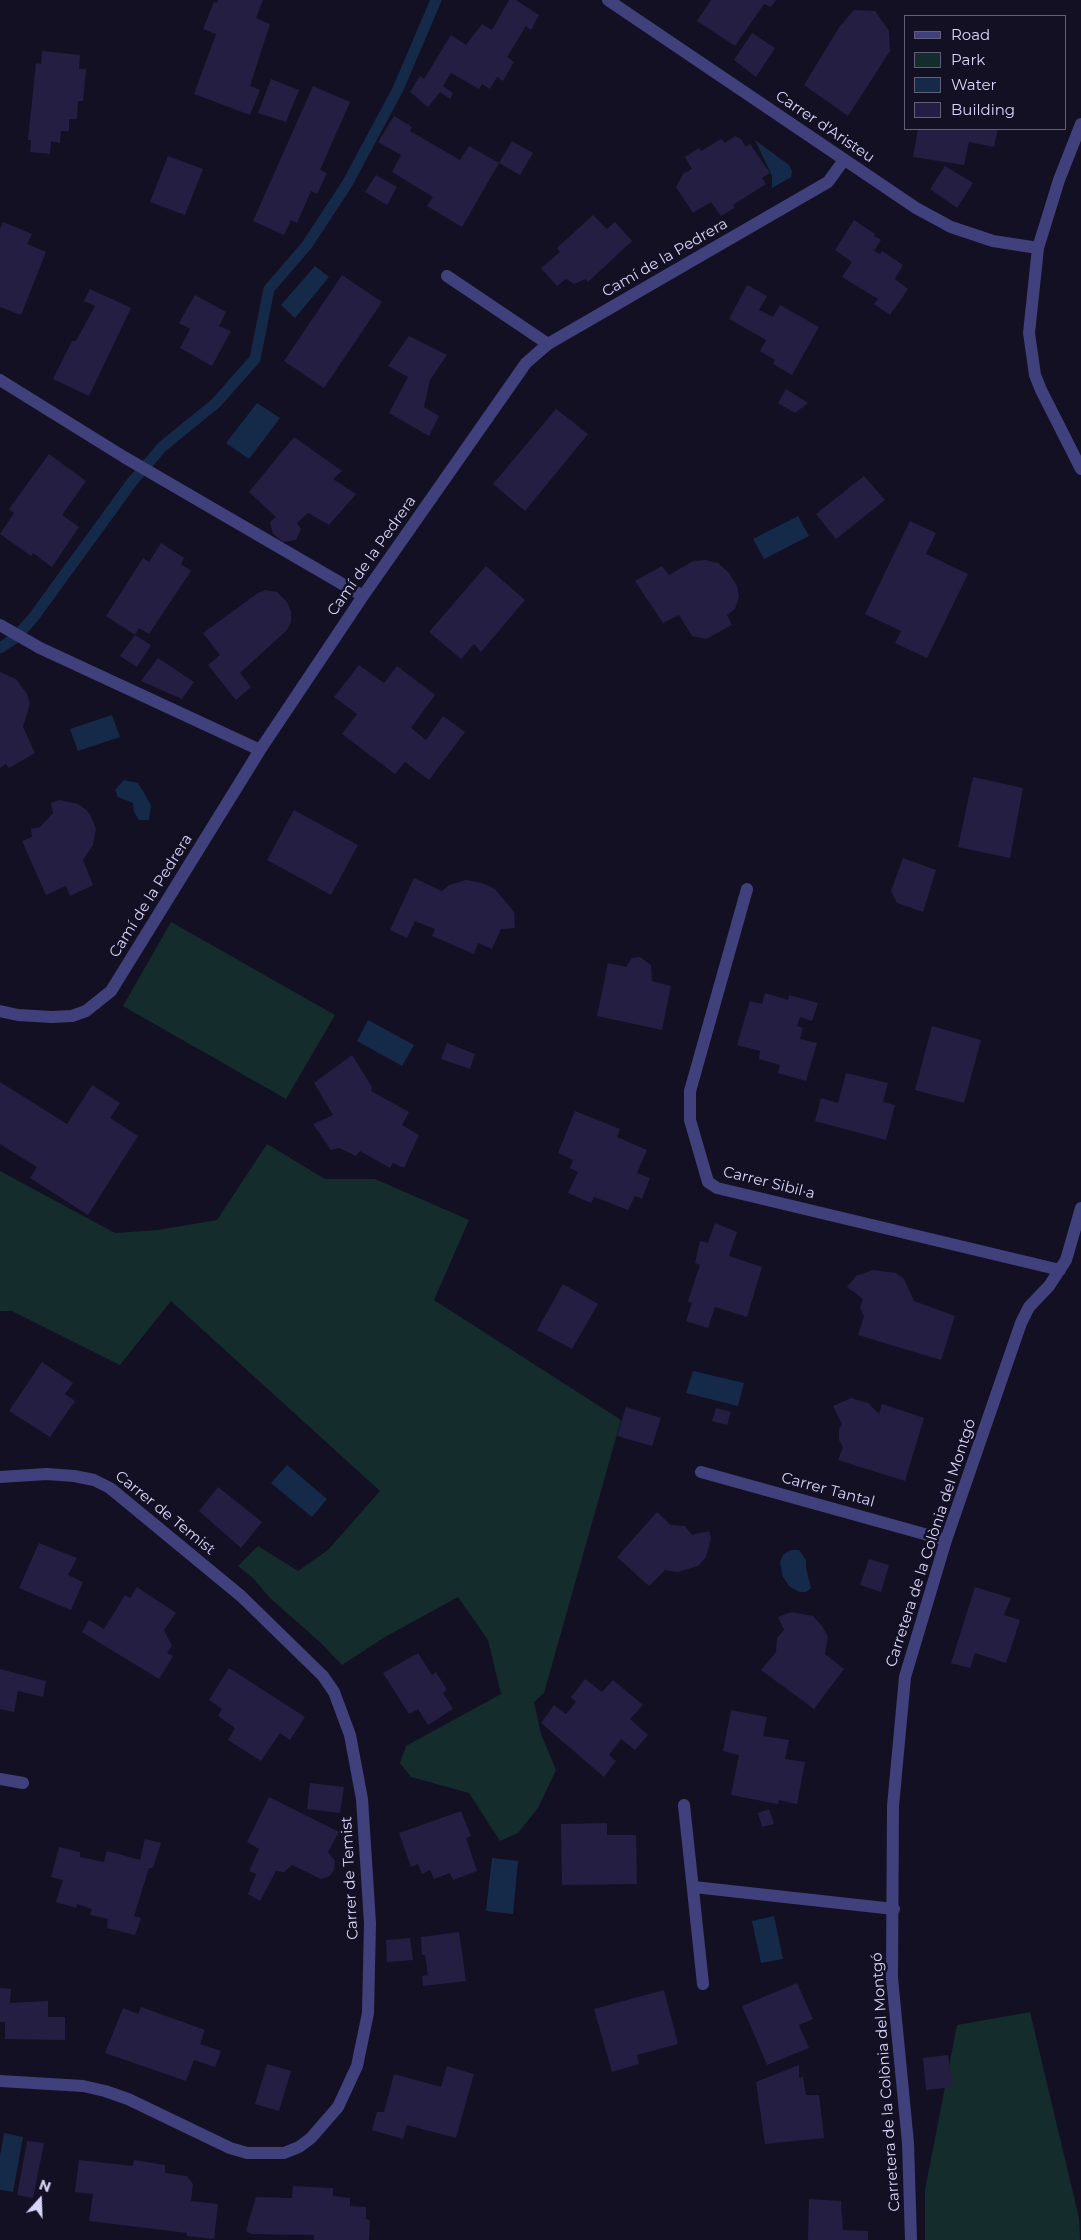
<!DOCTYPE html>
<meta charset="utf-8">
<style>
body{margin:0}
#map{position:relative;width:1081px;height:2240px;overflow:hidden;background:#131023;font-family:Montserrat,sans-serif}
canvas{display:block}
.legend{position:absolute;left:904px;top:15px;width:162px;height:115px;box-sizing:border-box;background:#131023;border:1px solid #625f79;margin:0;padding:6px 9px;list-style:none;font-size:15px;color:#d9d6fb}
.legend li{display:flex;align-items:center;gap:10px;height:25px}
.legend b{width:25px;border:1px solid #625f79}
.north{position:absolute;left:15px;top:2175px;width:50px;height:50px;-webkit-text-stroke:4px #131023;paint-order:stroke;rotate:20deg;font-size:14px;font-weight:700;line-height:20px;text-align:center;color:#d9d6fb}
.north::after{content:'';display:block;margin:auto;width:18px;height:22px;background:#d9d6fb;clip-path:polygon(50% 0,100% 100%,50% 72%,0 100%)}
</style>
<div id="map">
<canvas width="1081" height="2240"></canvas>
<ul class="legend">
<li><b style="height:6px;background:#40407d"></b>Road</li>
<li><b style="height:14px;background:#142c2b"></b>Park</li>
<li><b style="height:14px;background:#152a49"></b>Water</li>
<li><b style="height:14px;background:#241e42"></b>Building</li>
</ul>
<div class="north">N</div>
</div>
<script>
const ctx = document.querySelector('canvas').getContext('2d');
ctx.lineJoin = 'round';
function paint(path, color) { ctx.fillStyle = color; ctx.fill(path, 'evenodd'); }
const shape = rows => new Path2D(rows.map(r => 'M' + r).join(''));
function strokePath(path, color, width, dash) { ctx.strokeStyle = color; ctx.lineWidth = width; ctx.lineCap = dash ? 'butt' : 'round'; ctx.setLineDash(dash || []); ctx.stroke(path); }
function label(font, color, halo, rows, align = 'center') {
  ctx.font = font + ' Montserrat,sans-serif'; ctx.lineWidth = 5; ctx.setLineDash([]); ctx.textBaseline = 'middle'; ctx.strokeStyle = halo; ctx.fillStyle = color; for (const [text, x, y, turn = 0] of rows) {
    ctx.save(); ctx.translate(x, y); ctx.rotate((+turn || 0) * Math.PI / 180); ctx.textAlign = isNaN(turn) ? turn : align; if (halo) ctx.strokeText(text, 0, 0); ctx.fillText(text, 0, 0); ctx.restore();
  }
}
paint(shape([
 [171,922,335,1015,286,1099,123,1006],
 [267,1144,325,1179,375,1179,469,1220,434,1300,621,1420,544,1693,534,1702,541,1734,556,1770,538,1808,518,1833,500,1841,469,1793,411,1777,400,1763,406,1746,501,1694,488,1640,458,1597,385,1637,342,1665,321,1643,270,1598,253,1578,238,1566,258,1546,298,1571,328,1550,380,1491,171,1301,120,1365,12,1311,0,1311,0,1171,115,1233,158,1230,217,1220],
 [1030,2012,1079,2218,1080,2240,925,2240,925,2190,957,2025]
]), '#142c2b');
paint(shape([
 [755,140,789,165,792,171,791,177,772,188,772,176],
 [315,266,329,277,295,318,281,305],
 [257,403,280,418,249,459,226,443],
 [798,516,809,536,764,559,753,539],
 [112,715,120,737,78,751,70,729],
 [124,780,138,783,143,791,151,806,149,820,139,820,134,812,133,803,118,797,115,790],
 [368,1020,414,1045,402,1066,357,1041],
 [693,1371,744,1383,738,1406,686,1393],
 [287,1465,327,1499,312,1517,271,1483],
 [790,1550,799,1550,806,1560,806,1568,811,1588,806,1592,799,1592,789,1586,783,1577,780,1562,783,1555],
 [492,1858,518,1861,513,1914,486,1911],
 [774,1916,783,1959,761,1963,752,1921],
 [4,2133,23,2137,13,2192,0,2190,0,2156]
]), '#152a49');
strokePath(shape([
 [0,648,15,638,33,618,132,482,162,447,216,403,255,359,269,289,307,245,347,184,398,89,436,0]
]), '#152a49', 11);
paint(shape([
 [218,0,263,0,256,18,270,24,250,86,260,90,250,115,194,94,216,34,203,29,214,2,217,3],
 [509,0,516,0,539,15,531,30,526,26,507,57,514,62,503,81,497,77,490,89,482,84,479,89,451,73,443,86,453,93,450,99,440,92,428,107,410,92,420,76,424,79,451,35,466,45,482,24,492,30],
 [711,0,776,0,771,7,764,4,735,46,697,21],
 [854,10,875,11,889,31,890,51,848,116,804,85,840,26],
 [752,33,775,48,756,77,734,60],
 [42,51,80,55,79,69,86,69,83,101,78,101,77,119,69,119,69,131,61,131,60,143,51,141,50,154,30,152,31,140,28,140,36,63,41,64],
 [271,79,299,90,286,122,258,113],
 [313,86,350,102,320,170,327,173,317,194,311,191,297,223,291,220,284,235,253,221],
 [394,116,412,127,410,131,460,160,469,146,499,163,462,227,427,206,433,197,392,172,401,155,378,142],
 [918,129,998,129,994,147,969,142,964,165,913,157],
 [735,136,741,139,746,147,750,144,770,173,762,178,766,184,733,205,734,208,721,216,711,202,693,213,676,187,683,174,692,169,685,157,699,148,701,151,721,139,725,143],
 [512,141,533,153,520,175,499,163],
 [168,156,203,169,185,215,150,202],
 [945,166,973,183,957,208,930,189],
 [376,175,397,187,387,205,365,192],
 [593,215,607,229,615,222,632,241,588,282,586,279,574,284,566,279,557,286,541,268,560,252,557,248],
 [854,220,875,234,874,236,881,240,874,251,880,254,882,251,903,265,895,279,908,289,890,315,874,304,878,299,842,277,852,262,835,250],
 [3,222,32,234,27,244,46,252,21,315,0,307,0,229],
 [342,275,382,302,324,388,284,361],
 [747,285,767,296,759,310,773,317,780,305,819,327,792,375,773,364,775,360,760,351,766,340,729,319],
 [90,289,131,308,89,396,53,379,72,341,76,341,95,306,84,301],
 [195,295,226,312,219,326,231,331,212,366,180,348,190,329,179,323],
 [409,336,447,355,430,380,424,407,439,416,429,436,389,413,408,377,388,366],
 [786,389,808,403,795,413,778,403],
 [556,409,588,434,525,511,493,484],
 [294,437,342,471,333,479,356,494,329,525,308,513,297,523,301,529,296,540,283,542,273,534,270,522,276,517,249,492],
 [49,454,86,481,62,515,79,527,52,567,33,553,31,556,0,534,14,513,9,509],
 [864,476,885,500,836,539,816,514],
 [910,521,936,533,926,554,968,574,927,658,895,643,901,631,865,614],
 [161,543,184,558,181,564,191,571,149,634,139,628,135,635,106,616,143,558,149,562],
 [706,560,718,563,729,573,737,586,739,597,735,609,727,615,732,625,706,639,692,636,679,615,663,623,635,581,662,566,669,575,693,561],
 [486,566,525,600,481,652,474,644,461,659,429,632],
 [265,590,277,592,287,602,291,611,291,622,287,630,240,673,251,687,236,700,208,665,220,655,203,633,258,593],
 [135,635,151,645,137,667,120,656],
 [158,658,194,682,182,699,141,681],
 [359,665,384,683,397,666,435,695,411,728,426,740,443,716,465,732,429,780,405,762,395,774,342,734,357,714,334,697],
 [0,672,16,679,27,694,30,704,23,727,35,753,9,768,6,764,0,768],
 [973,777,1023,788,1010,858,958,847],
 [59,800,78,804,85,809,90,814,96,829,93,845,83,860,93,885,70,896,66,886,46,895,22,841,32,837,31,829,40,827,53,813,51,803],
 [294,810,358,845,331,895,267,860],
 [903,858,936,870,923,912,897,903,891,891],
 [414,878,442,891,449,885,466,880,482,883,495,889,514,912,515,928,501,929,492,949,478,943,474,954,432,936,435,929,415,921,407,938,390,930],
 [640,957,651,965,652,981,671,986,662,1030,597,1016,608,963,626,967,632,958],
 [765,993,788,1000,789,995,818,1003,812,1021,800,1017,797,1026,803,1028,800,1039,817,1043,806,1081,778,1073,780,1065,759,1059,760,1051,737,1045,750,1001,762,1004],
 [932,1026,981,1040,964,1103,915,1090],
 [447,1043,475,1054,470,1069,441,1059],
 [352,1055,372,1087,371,1091,409,1112,402,1125,419,1135,404,1168,393,1163,390,1168,360,1151,356,1156,339,1148,331,1150,313,1124,333,1115,314,1083],
 [846,1073,888,1083,883,1102,895,1105,886,1140,815,1121,821,1098,838,1103],
 [0,1082,67,1124,92,1085,120,1103,110,1118,138,1136,88,1215,30,1178,37,1167,0,1144],
 [575,1111,620,1129,617,1137,647,1150,637,1173,650,1178,642,1199,635,1196,628,1210,594,1197,591,1203,568,1193,578,1172,570,1168,573,1160,558,1153],
 [715,1223,737,1232,729,1256,762,1267,747,1317,715,1307,708,1328,686,1321,692,1303,688,1301,700,1265,695,1263,700,1241,708,1243],
 [873,1270,896,1273,904,1279,914,1301,955,1316,941,1360,858,1335,864,1316,860,1308,863,1299,847,1287,856,1276],
 [563,1284,598,1304,572,1349,537,1330],
 [42,1362,73,1383,65,1394,75,1401,50,1437,9,1411],
 [851,1398,868,1403,879,1414,882,1404,924,1418,905,1481,838,1460,843,1447,839,1440,839,1429,842,1424,833,1406],
 [626,1407,661,1418,652,1446,617,1436],
 [716,1408,731,1412,727,1425,712,1421],
 [218,1487,262,1522,241,1548,199,1511],
 [657,1512,671,1525,685,1526,692,1535,709,1531,711,1538,706,1557,698,1566,678,1572,665,1570,649,1586,617,1557],
 [39,1543,77,1558,68,1575,83,1582,71,1610,19,1588],
 [869,1559,889,1565,881,1592,860,1585],
 [137,1587,176,1613,164,1630,172,1646,167,1653,173,1656,159,1679,82,1632,89,1620,104,1629,125,1595,130,1598],
 [975,1587,1011,1598,1004,1615,1020,1620,1006,1663,975,1653,970,1668,951,1663],
 [791,1612,813,1616,822,1626,828,1637,825,1654,844,1669,814,1709,761,1670,776,1652,777,1638,784,1630,778,1617],
 [418,1653,432,1675,436,1672,447,1690,443,1693,453,1709,428,1725,418,1709,409,1714,383,1673],
 [229,1668,305,1717,290,1740,280,1733,261,1761,228,1740,235,1728,218,1716,222,1709,209,1700],
 [0,1669,46,1681,43,1697,18,1691,14,1712,0,1709],
 [585,1679,602,1692,613,1680,643,1705,630,1719,648,1735,635,1750,621,1739,609,1755,616,1761,604,1777,541,1723,554,1705,566,1714,576,1702,571,1697],
 [731,1710,767,1717,763,1736,789,1740,785,1759,805,1762,797,1804,779,1800,778,1804,731,1795,739,1755,723,1751],
 [310,1783,344,1787,340,1813,307,1809],
 [269,1797,339,1832,328,1852,335,1861,334,1870,330,1876,321,1879,292,1865,284,1872,276,1871,260,1901,248,1894,256,1874,249,1871,259,1849,247,1842],
 [769,1809,774,1824,762,1827,758,1813],
 [461,1811,471,1836,466,1838,477,1871,453,1880,450,1873,434,1879,430,1870,422,1874,418,1864,411,1867,399,1833],
 [607,1823,607,1835,636,1835,637,1884,562,1885,561,1824],
 [145,1839,161,1843,153,1868,149,1868,134,1916,141,1918,135,1935,107,1928,108,1919,90,1915,92,1909,77,1904,76,1908,56,1902,63,1880,51,1877,59,1847,80,1852,80,1857,104,1862,107,1851,140,1860],
 [459,1932,466,1981,423,1986,422,1976,428,1975,425,1955,422,1955,421,1937],
 [410,1938,413,1960,387,1962,386,1940],
 [797,1983,813,2019,799,2025,809,2048,767,2065,742,2006],
 [0,1988,11,1989,10,2003,48,2001,48,2017,65,2017,65,2040,5,2039,5,2022,0,2022],
 [664,1990,678,2044,637,2055,639,2064,612,2072,594,2009],
 [141,2007,205,2030,200,2044,221,2051,215,2067,194,2060,186,2081,105,2053,123,2008,138,2014],
 [948,2055,952,2087,926,2090,923,2058],
 [267,2064,291,2071,279,2111,255,2104],
 [799,2065,799,2078,803,2077,806,2095,819,2095,824,2138,765,2144,756,2082],
 [447,2066,474,2074,456,2138,407,2125,403,2139,372,2130,377,2112,384,2112,394,2074,441,2087],
 [27,2141,44,2143,33,2198,17,2195],
 [79,2160,133,2166,134,2160,165,2165,165,2173,187,2176,193,2184,191,2201,218,2204,214,2239,187,2236,187,2233,89,2221,93,2194,75,2192],
 [293,2186,333,2188,333,2196,350,2198,350,2206,366,2207,366,2219,370,2220,369,2240,314,2240,314,2235,251,2234,246,2231,256,2197,292,2198],
 [809,2199,841,2201,843,2230,868,2231,868,2240,808,2240]
]), '#241e42');
strokePath(shape([
 [608,0,916,208,951,227,993,241,1038,248],
 [1081,124,1059,180,1038,248,1029,333,1035,375,1041,390,1081,469],
 [447,276,548,344],
 [0,380,124,457,363,596],
 [0,625,40,648,260,750],
 [747,889,690,1091,690,1120,708,1182,717,1188,1060,1270],
 [0,1011,18,1015,52,1017,72,1016,86,1011,111,991,260,750,363,596,526,363,548,344,828,182,844,160],
 [701,1472,946,1540],
 [0,1477,47,1474,74,1476,94,1480,110,1488,241,1596,323,1676,334,1692,350,1735,362,1799,370,1923,368,2013,357,2066,338,2107,311,2138,299,2147,284,2153,247,2153,230,2148,128,2099,105,2091,83,2086,0,2081],
 [0,1779,23,1783],
 [684,1805,703,1984],
 [694,1887,894,1909],
 [911,2240,908,2143,892,1978,893,1806,905,1677,946,1540,1021,1323,1029,1307,1049,1286,1066,1260,1081,1208]
]), '#40407d', 12);
label('15px', '#d9d6fb', '#131023', [
 ["Carrer d'Aristeu",825,127,34],
 ["Camí de la Pedrera",665,258,-30],
 ["Camí de la Pedrera",372,556,-55],
 ["Camí de la Pedrera",151,896,-58],
 ["Carrer Sibil·a",769,1183,14],
 ["Carrer Tantal",828,1490,15],
 ["Carrer de Temist",165,1513,39],
 ["Carretera de la Colònia del Montgó",931,1543,-72],
 ["Carrer de Temist",350,1878,-93],
 ["Carretera de la Colònia del Montgó",886,2082,-94]
]);
</script>
